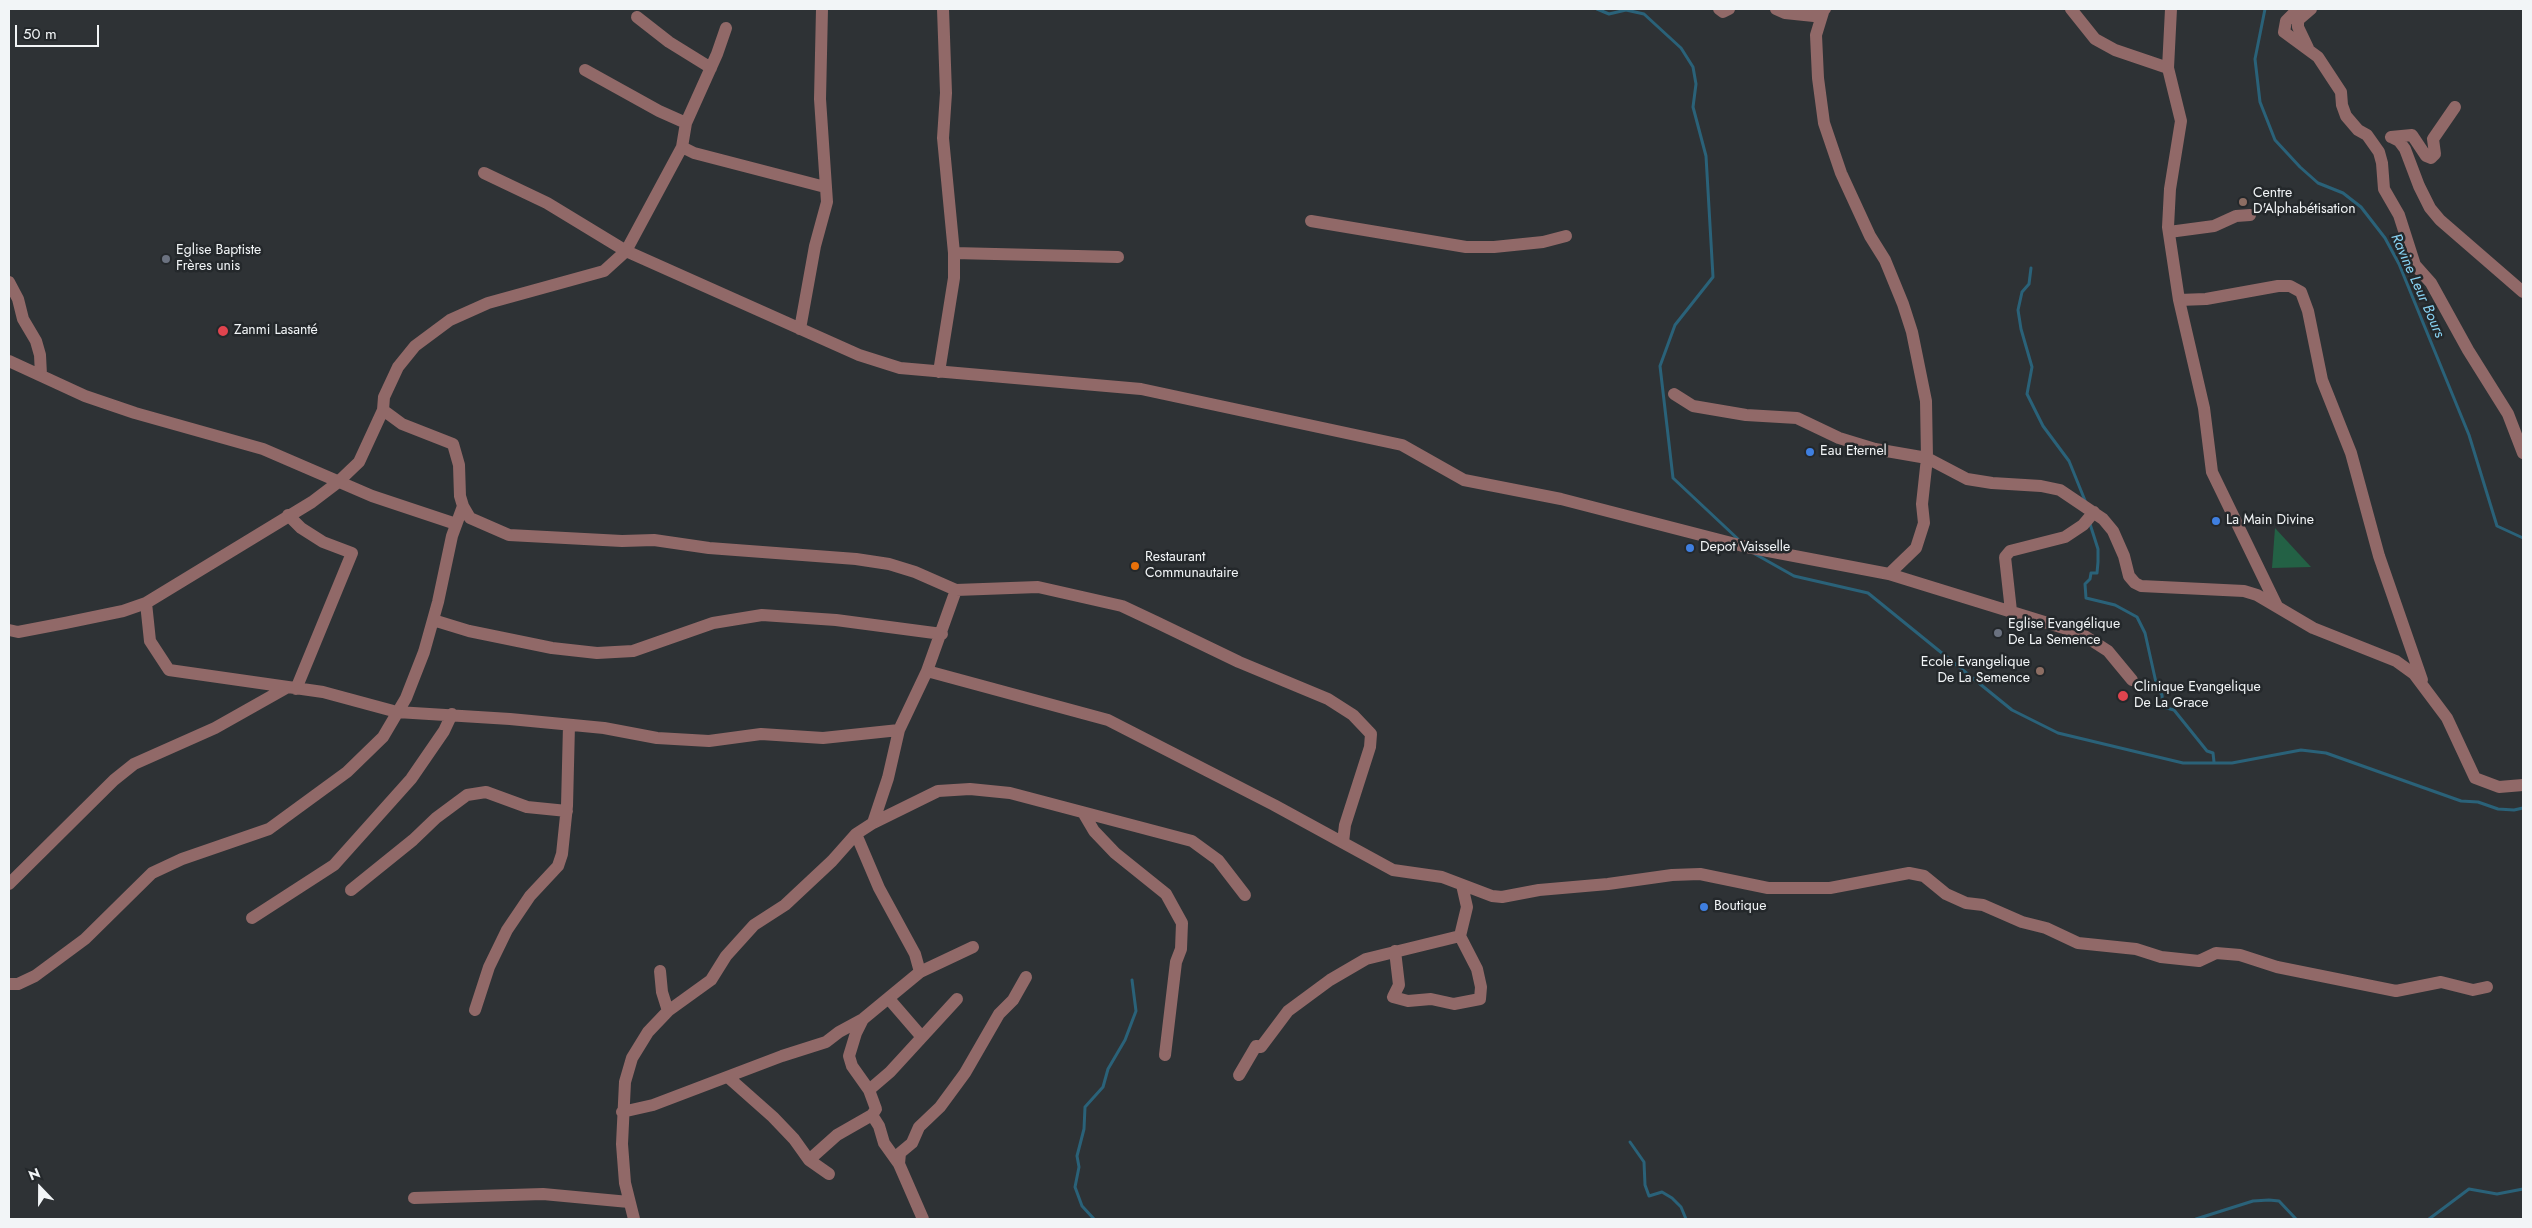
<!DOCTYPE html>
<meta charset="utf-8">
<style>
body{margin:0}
#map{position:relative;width:2532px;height:1228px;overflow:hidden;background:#2e3235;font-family:Jost,sans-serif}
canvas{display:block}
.frame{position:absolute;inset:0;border:10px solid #f2f5f7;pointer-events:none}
.north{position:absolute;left:15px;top:1163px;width:50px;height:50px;-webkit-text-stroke:4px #24282b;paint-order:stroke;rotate:338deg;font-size:14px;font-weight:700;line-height:20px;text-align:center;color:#f2f5f7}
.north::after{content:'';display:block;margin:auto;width:18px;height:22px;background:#f2f5f7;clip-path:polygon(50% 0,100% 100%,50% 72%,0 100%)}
.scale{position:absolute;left:15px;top:25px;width:84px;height:22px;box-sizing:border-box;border:2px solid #f2f5f7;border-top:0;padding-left:6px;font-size:15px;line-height:18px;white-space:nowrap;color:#f2f5f7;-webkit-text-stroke:4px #24282b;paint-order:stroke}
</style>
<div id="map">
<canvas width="2532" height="1228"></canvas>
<div class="frame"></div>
<div class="north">N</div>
<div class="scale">50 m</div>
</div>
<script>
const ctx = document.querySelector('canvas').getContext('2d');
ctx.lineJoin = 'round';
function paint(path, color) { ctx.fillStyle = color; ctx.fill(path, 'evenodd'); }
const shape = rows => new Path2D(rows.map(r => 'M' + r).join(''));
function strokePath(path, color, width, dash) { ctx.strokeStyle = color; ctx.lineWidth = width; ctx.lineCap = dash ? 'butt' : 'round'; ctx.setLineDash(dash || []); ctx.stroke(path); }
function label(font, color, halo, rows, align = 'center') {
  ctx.font = font + ' Jost,sans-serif'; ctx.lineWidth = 5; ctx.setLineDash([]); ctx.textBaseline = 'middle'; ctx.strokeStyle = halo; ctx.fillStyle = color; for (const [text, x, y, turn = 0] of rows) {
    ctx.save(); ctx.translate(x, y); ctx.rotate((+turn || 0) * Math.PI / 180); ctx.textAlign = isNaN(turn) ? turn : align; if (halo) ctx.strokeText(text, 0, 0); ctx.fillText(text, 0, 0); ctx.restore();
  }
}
paint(shape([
 [2275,528,2311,567,2272,568]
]), '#236145');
strokePath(shape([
 [1597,9,1609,14,1626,10,1644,14,1681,48,1693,67,1696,84,1693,107,1706,156,1713,277,1675,325,1660,366,1673,478,1739,540],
 [2265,9,2255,59,2260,102,2275,140,2300,167,2318,183,2343,193,2361,207,2385,238,2399,264,2469,435,2497,526,2523,538],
 [2031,268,2029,284,2022,292,2018,310,2021,329,2032,367,2027,394,2043,426,2069,461,2086,503],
 [2090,524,2098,549,2098,562,2097,573,2091,573,2090,579,2085,584,2086,598,2115,605,2137,617,2145,633,2157,687,2162,695,2163,707,2174,710,2207,751,2213,753,2214,762],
 [1755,554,1794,576,1868,593,2012,710,2058,733,2183,763,2232,763,2301,750,2326,753,2461,801,2478,802,2498,809,2514,810,2523,808],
 [1630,1142,1644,1162,1645,1185,1649,1196,1662,1192,1672,1198,1681,1207,1686,1219],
 [1094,1219,1082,1206,1075,1187,1079,1167,1077,1156,1084,1129,1085,1107,1103,1087,1108,1069,1125,1040,1136,1011,1132,980],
 [2196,1219,2253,1201,2269,1200,2279,1201,2296,1219],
 [2429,1219,2469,1189,2497,1194,2523,1189]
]), '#2a6279', 3);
strokePath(shape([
 [1719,9,1723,12,1729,9],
 [1776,9,1785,13,1814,16,1825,9],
 [1824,9,1816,35,1818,78,1824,123,1841,173,1870,236,1885,260,1903,304,1912,332,1926,401,1927,458,1922,504,1924,523,1916,548,1889,574],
 [2071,9,2095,39,2115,50,2168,68],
 [2171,9,2168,68,2181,121,2170,189,2168,227,2179,300,2204,408,2212,472,2277,606],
 [2298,9,2286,21,2284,32,2318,57,2341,92,2342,105,2346,116,2358,130,2367,135,2379,152,2382,163,2384,189,2399,215,2415,265,2431,283,2468,350,2508,414,2523,453],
 [2298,9,2298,27,2308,48],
 [637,17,669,42,711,68],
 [2297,21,2311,9],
 [585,70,659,111,686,123],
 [2391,137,2399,141,2405,149,2419,186,2430,208,2440,220,2523,292],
 [2391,137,2412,135,2426,156,2431,158,2435,154,2433,139,2455,107],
 [682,147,686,123,717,54,726,28],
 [484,173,547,203,626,251,859,355,900,368,1141,389,1402,445,1464,480,1561,499,1747,547,1889,574,2080,633,2108,651,2132,680],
 [825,187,694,153,682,147,626,251,604,271,488,303,450,320,415,346,398,367,384,397,383,410,402,424,453,444,459,465,460,496,463,506,470,518,509,535,622,541,654,540,709,548,856,559,889,564,915,572,956,590,1038,587,1122,606,1156,622,1239,662,1328,699,1353,715,1371,734,1370,747,1345,825,1343,842],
 [1311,221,1466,247,1494,247,1543,242,1566,236],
 [2169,232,2214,226,2236,216,2250,215],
 [954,253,1118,257],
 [9,282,18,299,23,319,36,341,40,355,41,375],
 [2179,300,2206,299,2278,286,2290,286,2301,292,2308,311,2322,380,2351,453,2379,556,2422,680],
 [800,329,815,246,827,202,820,99,822,9],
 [9,361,85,396,135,413,263,449,372,496,456,524],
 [939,372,954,278,954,253,943,138,946,93,943,9],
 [1674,394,1693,406,1746,415,1797,418,1839,438,1875,449,1927,458,1967,479,1992,483,2041,486,2060,490,2103,519,2113,531,2124,556,2129,576,2135,583,2141,586,2244,591,2257,595,2313,628,2396,661,2414,674,2447,718,2475,778,2499,787,2523,785],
 [288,515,301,528,323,542,352,553,296,689],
 [146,603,150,641,169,670,323,692,397,712,510,719,604,728,657,738,709,741,761,734,823,738,899,730],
 [2011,611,2005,557,2010,551,2065,537,2083,525,2094,512],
 [433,620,469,631,552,648,597,653,633,651,713,623,762,615,836,620,942,634],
 [9,630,18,632,65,623,123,611,146,603,312,502,337,483,359,462,383,410],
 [927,671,1108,720,1274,805,1393,870,1442,877,1492,896,1502,897,1539,890,1608,884,1672,875,1700,874,1768,888,1830,888,1909,873,1924,876,1946,894,1966,903,1983,905,2022,922,2046,928,2078,943,2136,949,2161,957,2199,961,2216,953,2240,955,2277,967,2396,991,2441,982,2473,990,2487,987],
 [1084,814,1094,831,1115,853,1166,894,1182,923,1181,949,1176,962,1165,1055],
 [873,823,938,791,970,789,1010,793,1192,841,1218,860,1245,895],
 [856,834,879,888,915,954,920,972],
 [9,884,114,780,134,764,215,728,286,688],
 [351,890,413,840,436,818,467,795,486,792,527,807,567,811],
 [252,918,334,865,411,779,444,731,452,714],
 [1395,951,1399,985,1393,997,1408,1001,1431,999,1454,1004,1480,999,1481,987,1477,969,1460,936],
 [660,971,662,992,668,1011],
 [9,984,18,984,35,976,85,939,152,873,182,859,269,829,347,772,383,737,406,698,424,652,438,602,452,536,463,506],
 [889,999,921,1036],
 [475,1010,489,967,507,930,530,896,558,866,562,854,567,806,569,725],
 [863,1019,856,1033,849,1056,852,1066,869,1090],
 [1239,1075,1256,1046,1261,1047,1288,1011,1330,980,1366,959,1460,936,1467,907,1462,885],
 [729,1078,773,1117,794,1139,809,1160,829,1174],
 [622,1112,653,1105,782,1056,826,1042,839,1032,863,1019,920,972,973,947],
 [872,1115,879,1126,884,1143,899,1164],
 [809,1160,837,1135,872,1115,876,1109,869,1090,890,1072,957,999],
 [414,1198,543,1194,629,1202],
 [634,1219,625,1183,622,1144,625,1082,632,1058,648,1032,668,1011,711,980,726,956,754,925,785,905,832,861,856,834,873,823,888,778,899,730,927,671,956,590],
 [923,1219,899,1164,900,1153,912,1143,919,1127,940,1107,965,1073,999,1014,1013,1000,1026,977]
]), '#916968', 12);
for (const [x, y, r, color] of [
 [2243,202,5,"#8d6e63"],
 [166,259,5,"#6b7280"],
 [223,331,6,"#e0444e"],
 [1810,452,5,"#3f7fe0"],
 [2216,521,5,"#3f7fe0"],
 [1690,548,5,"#3f7fe0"],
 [1135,566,5,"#e8710a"],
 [1998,633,5,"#6b7280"],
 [2040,671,5,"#8d6e63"],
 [2123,696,6,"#e0444e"],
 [1704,907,5,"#3f7fe0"]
]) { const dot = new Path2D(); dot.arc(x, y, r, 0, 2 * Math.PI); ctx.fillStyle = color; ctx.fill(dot); strokePath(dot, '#24282b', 2); }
label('14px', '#f2f5f7', '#24282b', [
 ["Centre",2253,194],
 ["D'Alphabétisation",2253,210],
 ["Eglise Baptiste",176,251],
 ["Frères unis",176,267],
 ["Zanmi Lasanté",234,331],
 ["Eau Eternel",1820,452],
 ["La Main Divine",2226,521],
 ["Depot Vaisselle",1700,548],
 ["Restaurant",1145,558],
 ["Communautaire",1145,574],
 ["Eglise Evangélique",2008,625],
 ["De La Semence",2008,641],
 ["Ecole Evangelique",2030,663,"right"],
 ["De La Semence",2030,679,"right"],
 ["Clinique Evangelique",2134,688],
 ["De La Grace",2134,704],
 ["Boutique",1714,907]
], 'left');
label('italic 15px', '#88d3f3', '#24282b', [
 ["Ravine Leur Bours",2417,286,66]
]);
</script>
